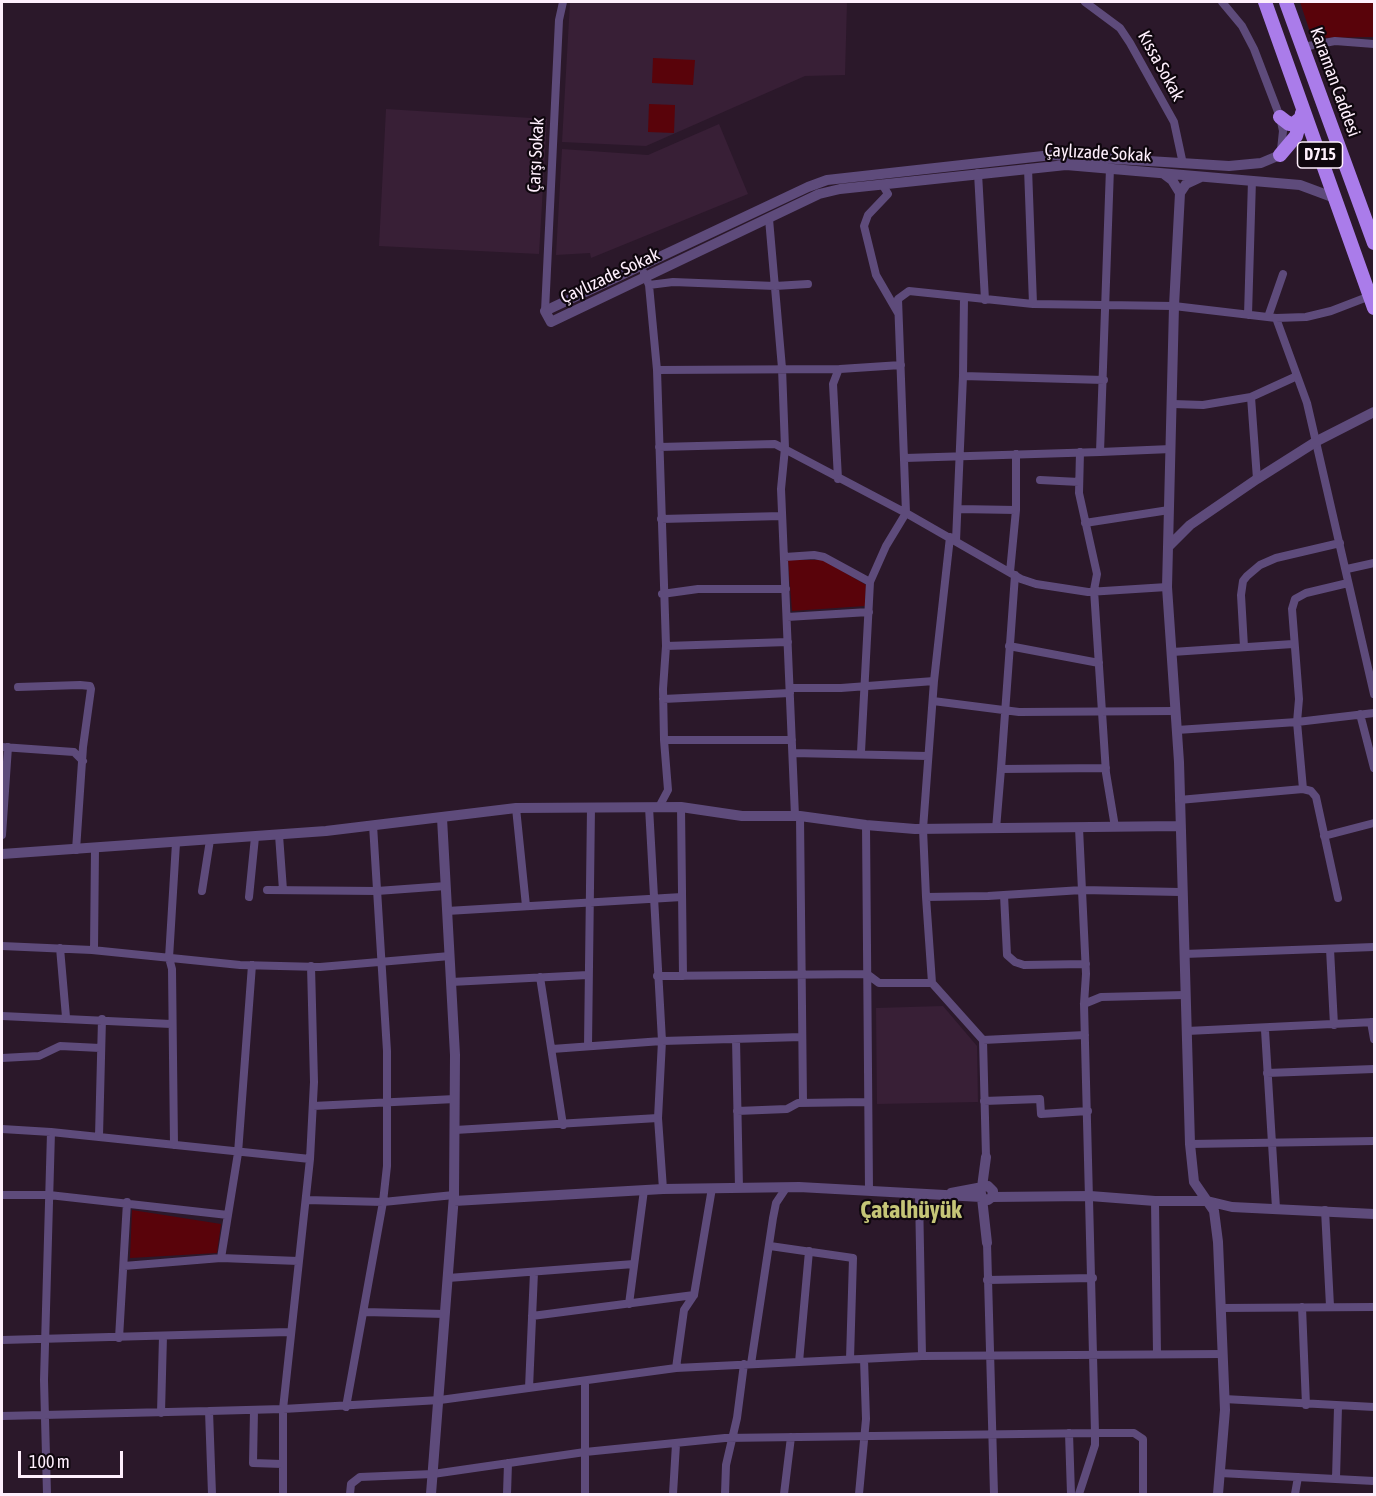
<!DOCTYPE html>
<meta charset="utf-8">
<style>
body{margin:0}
#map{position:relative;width:1376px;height:1496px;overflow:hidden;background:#2b182a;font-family:"Asap Condensed",sans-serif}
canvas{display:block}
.frame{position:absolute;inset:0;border:3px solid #feeffc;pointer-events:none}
.scale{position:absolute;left:18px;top:1451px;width:105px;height:27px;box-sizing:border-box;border:3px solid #feeffc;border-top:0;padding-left:8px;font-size:18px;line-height:21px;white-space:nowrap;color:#feeffc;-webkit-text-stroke:4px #0f070e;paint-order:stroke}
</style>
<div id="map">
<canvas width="1376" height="1496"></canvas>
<div class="frame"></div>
<div class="scale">100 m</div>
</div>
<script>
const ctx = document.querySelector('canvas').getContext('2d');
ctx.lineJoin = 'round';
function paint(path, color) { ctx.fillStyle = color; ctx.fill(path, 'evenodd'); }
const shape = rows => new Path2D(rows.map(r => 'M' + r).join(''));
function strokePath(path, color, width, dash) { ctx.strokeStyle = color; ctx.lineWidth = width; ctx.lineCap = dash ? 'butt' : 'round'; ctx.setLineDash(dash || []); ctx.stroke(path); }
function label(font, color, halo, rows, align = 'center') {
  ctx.font = font + ' "Asap Condensed",sans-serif'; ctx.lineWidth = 4.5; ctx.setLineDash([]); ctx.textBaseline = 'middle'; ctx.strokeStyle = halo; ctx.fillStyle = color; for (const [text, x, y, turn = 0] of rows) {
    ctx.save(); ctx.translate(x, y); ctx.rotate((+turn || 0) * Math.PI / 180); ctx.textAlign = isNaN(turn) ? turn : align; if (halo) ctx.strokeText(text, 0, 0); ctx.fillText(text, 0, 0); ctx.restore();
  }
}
paint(shape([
 [570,2,847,2,845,75,805,76,646,146,562,142],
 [386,109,547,119,539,254,379,246],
 [719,124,748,194,591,258,590,253,556,255,562,149,648,155],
 [943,1006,977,1046,978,1102,877,1104,876,1008]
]), '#381f36');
paint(shape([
 [1300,2,1374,2,1374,37,1312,38],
 [653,58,695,60,693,85,652,83],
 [649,104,675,105,674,133,648,132],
 [788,560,823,560,866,585,865,606,792,611],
 [132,1210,221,1224,217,1253,130,1258]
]), '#59030a');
strokePath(shape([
 [1085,2,1120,28,1130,43,1174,122,1183,164],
 [1222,2,1242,26,1254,49,1280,117,1283,131,1281,150],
 [1303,47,1335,41,1374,44],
 [978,173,985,300],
 [882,184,888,194,868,215,864,226,876,275,898,313],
 [769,219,782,368,785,448,781,489,795,816],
 [644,273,649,285,657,370,666,646,663,689,664,740,792,740],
 [649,285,673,282,775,286,808,284],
 [1033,304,1174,306,1276,318,1307,403,1374,694],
 [545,311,559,20,563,2],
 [1248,315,1252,180],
 [1268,317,1283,274],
 [1276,318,1306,317,1331,311,1370,296],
 [657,370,840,369],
 [963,376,964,298],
 [1251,397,1257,479],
 [1173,404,1203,405,1251,397,1297,376],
 [659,447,775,444,906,513,898,299,909,291,1033,304,1028,168],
 [1080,452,1079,493,1097,574,1094,590,1106,773,1115,827],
 [1100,452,1171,449],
 [905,458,1100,452,1110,168],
 [838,479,833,384,838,371,840,369,901,365],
 [1040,480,1079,482],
 [958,509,1016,510],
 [661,519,782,516],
 [1085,523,1169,510],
 [956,541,963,376,1104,380],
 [785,557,814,555,824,557,870,582],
 [1347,569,1374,563],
 [1010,572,1016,510,1016,454],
 [662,594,698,589,786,589],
 [787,617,869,612],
 [666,646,788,642],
 [1009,646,1099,663],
 [1244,647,1241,595,1243,581,1247,576,1260,565,1276,558,1340,543],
 [1172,652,1293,644],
 [934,681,950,537],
 [18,687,80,685,90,686,91,689,83,747,76,850],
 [790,688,841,688,934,681,923,829,926,897,988,896,1082,890,1180,892],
 [663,699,790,693],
 [933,701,1019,712,1175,711],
 [1360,714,1374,768],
 [1177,730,1297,722,1374,713],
 [2,747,74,752,83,761],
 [861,752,870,582,886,546,906,513,1021,579,1036,584,1088,592,1167,587],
 [793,753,928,756],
 [1001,769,1015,575],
 [1179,800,1303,789],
 [649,807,662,1041,658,1118,663,1189],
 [659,807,668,790,664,740],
 [681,807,683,976],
 [516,808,526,906],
 [800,816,803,1103],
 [866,825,869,1190],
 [1079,828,1086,974,1084,1004,1095,1433,1095,1445,1079,1494],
 [996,829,1001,769,1106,768],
 [2,835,8,747],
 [279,835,283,890],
 [1324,836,1374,823],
 [267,890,377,891,446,886],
 [202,891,210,840],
 [1004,895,1007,955,1015,962,1024,965,1086,964],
 [249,897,255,837],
 [926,897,932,983,983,1040,986,1157],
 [1338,898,1316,797,1311,791,1303,789,1297,722,1299,699,1292,609,1295,599,1306,593,1348,583],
 [447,911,682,897],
 [2,946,92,950,240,965,320,967,450,956],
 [60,948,66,1017],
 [1330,949,1334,1025],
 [94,950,95,848],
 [1184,954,1374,947],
 [657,976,867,974,879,983,932,983],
 [540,977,563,1125],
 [451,982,588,975],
 [1084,1004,1101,997,1185,995],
 [2,1016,171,1024],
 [1371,1022,1374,1039],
 [1265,1030,1276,1208],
 [1187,1031,1374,1022],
 [736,1039,739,1188],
 [983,1040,1085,1035],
 [588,1046,591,807],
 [552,1049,662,1041,802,1037],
 [2,1058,39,1056,60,1046,100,1048],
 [1267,1073,1374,1069],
 [984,1101,1040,1099,1041,1114,1088,1111],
 [313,1106,455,1099],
 [737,1111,787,1109,798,1103,867,1102],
 [2,1129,51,1132,44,1380,47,1494],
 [455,1130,658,1118],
 [51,1132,310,1159,283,1409,209,1411],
 [99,1136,102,1019],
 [1190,1144,1374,1141],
 [174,1145,172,969,169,958,176,843],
 [310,1159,314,1082,311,966],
 [919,1194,922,1356],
 [2,1195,49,1195,228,1215],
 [306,1200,383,1202,387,1166,387,1051,373,825],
 [1155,1201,1157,1354],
 [1325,1210,1330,1306],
 [987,1243,994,1494],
 [770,1246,853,1258,850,1359],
 [221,1258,238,1153,252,965],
 [124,1266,221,1258,298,1261],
 [448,1278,634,1264],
 [987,1280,1093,1278],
 [629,1304,644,1190],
 [1302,1307,1306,1405],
 [1221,1308,1374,1307],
 [364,1312,445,1314],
 [532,1316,694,1295],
 [119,1338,127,1202],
 [2,1340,289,1332],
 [799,1362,809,1251],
 [751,1364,773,1218,776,1203,786,1188],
 [676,1368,684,1310,694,1295,712,1188],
 [585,1381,585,1494],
 [529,1388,534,1272],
 [1224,1399,1374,1407],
 [346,1407,383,1202,454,1195],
 [254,1410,253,1463,282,1464],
 [161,1413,163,1336],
 [2,1416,209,1411,212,1494],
 [1069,1433,1071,1494],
 [1220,1473,1374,1481],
 [1336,1478,1338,1407],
 [283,1494,283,1409,440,1400,676,1368,922,1356,1223,1354],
 [350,1494,351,1484,360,1477,433,1474,585,1452,725,1438,1095,1433,1134,1433,1143,1439,1143,1494],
 [507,1494,508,1463],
 [673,1494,676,1444],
 [725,1494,726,1465,737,1418,744,1364],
 [784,1494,791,1437],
 [859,1494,866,1419,864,1359],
 [1295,1494,1298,1477]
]), '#5e4b7b', 8);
strokePath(shape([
 [1280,155,1261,163,1229,166,1052,155,827,180,808,187,545,311,551,322,819,194,840,189,1066,165,1300,185,1335,198],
 [1164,174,1172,180,1180,193,1186,184,1201,177],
 [1180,193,1174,306,1167,587,1179,762,1190,1144,1194,1182,1214,1211,1218,1242,1225,1410,1218,1494],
 [1168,547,1190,525,1257,479,1317,441,1374,412],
 [2,854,326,831,516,808,681,807,742,816,800,816,866,825,915,829,1180,826],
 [982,1187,986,1157],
 [951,1193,988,1186,993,1191,992,1197,988,1200,982,1198,980,1189],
 [992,1197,1090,1196,1155,1201,1207,1201,1232,1207,1374,1214],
 [982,1198,987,1243],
 [454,1201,663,1189,799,1187,981,1197],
 [431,1494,454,1195,455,1055,442,818]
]), '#5e4b7b', 10);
strokePath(shape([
 [1265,2,1374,308],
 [1286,2,1374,243],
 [1280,117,1289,124,1295,123,1301,118,1302,113],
 [1280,155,1296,136,1301,118]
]), '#aa7cea', 14);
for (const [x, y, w] of [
 [1320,155,45]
]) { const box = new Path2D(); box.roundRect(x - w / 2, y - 13, w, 26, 4.5); ctx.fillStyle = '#0f070e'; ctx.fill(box); strokePath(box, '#feeffc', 1.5); }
label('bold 16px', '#feeffc', null, [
 ["D715",1320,155]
]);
label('18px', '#feeffc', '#0f070e', [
 ["Kıssa Sokak",1161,66,61],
 ["Karaman Caddesi",1335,82,70],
 ["Çaylızade Sokak",1098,153,3],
 ["Çarşı Sokak",536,155,-87],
 ["Çaylızade Sokak",610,276,-25]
]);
label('bold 24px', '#c5c577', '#0f070e', [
 ["Çatalhüyük",911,1210]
]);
</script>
